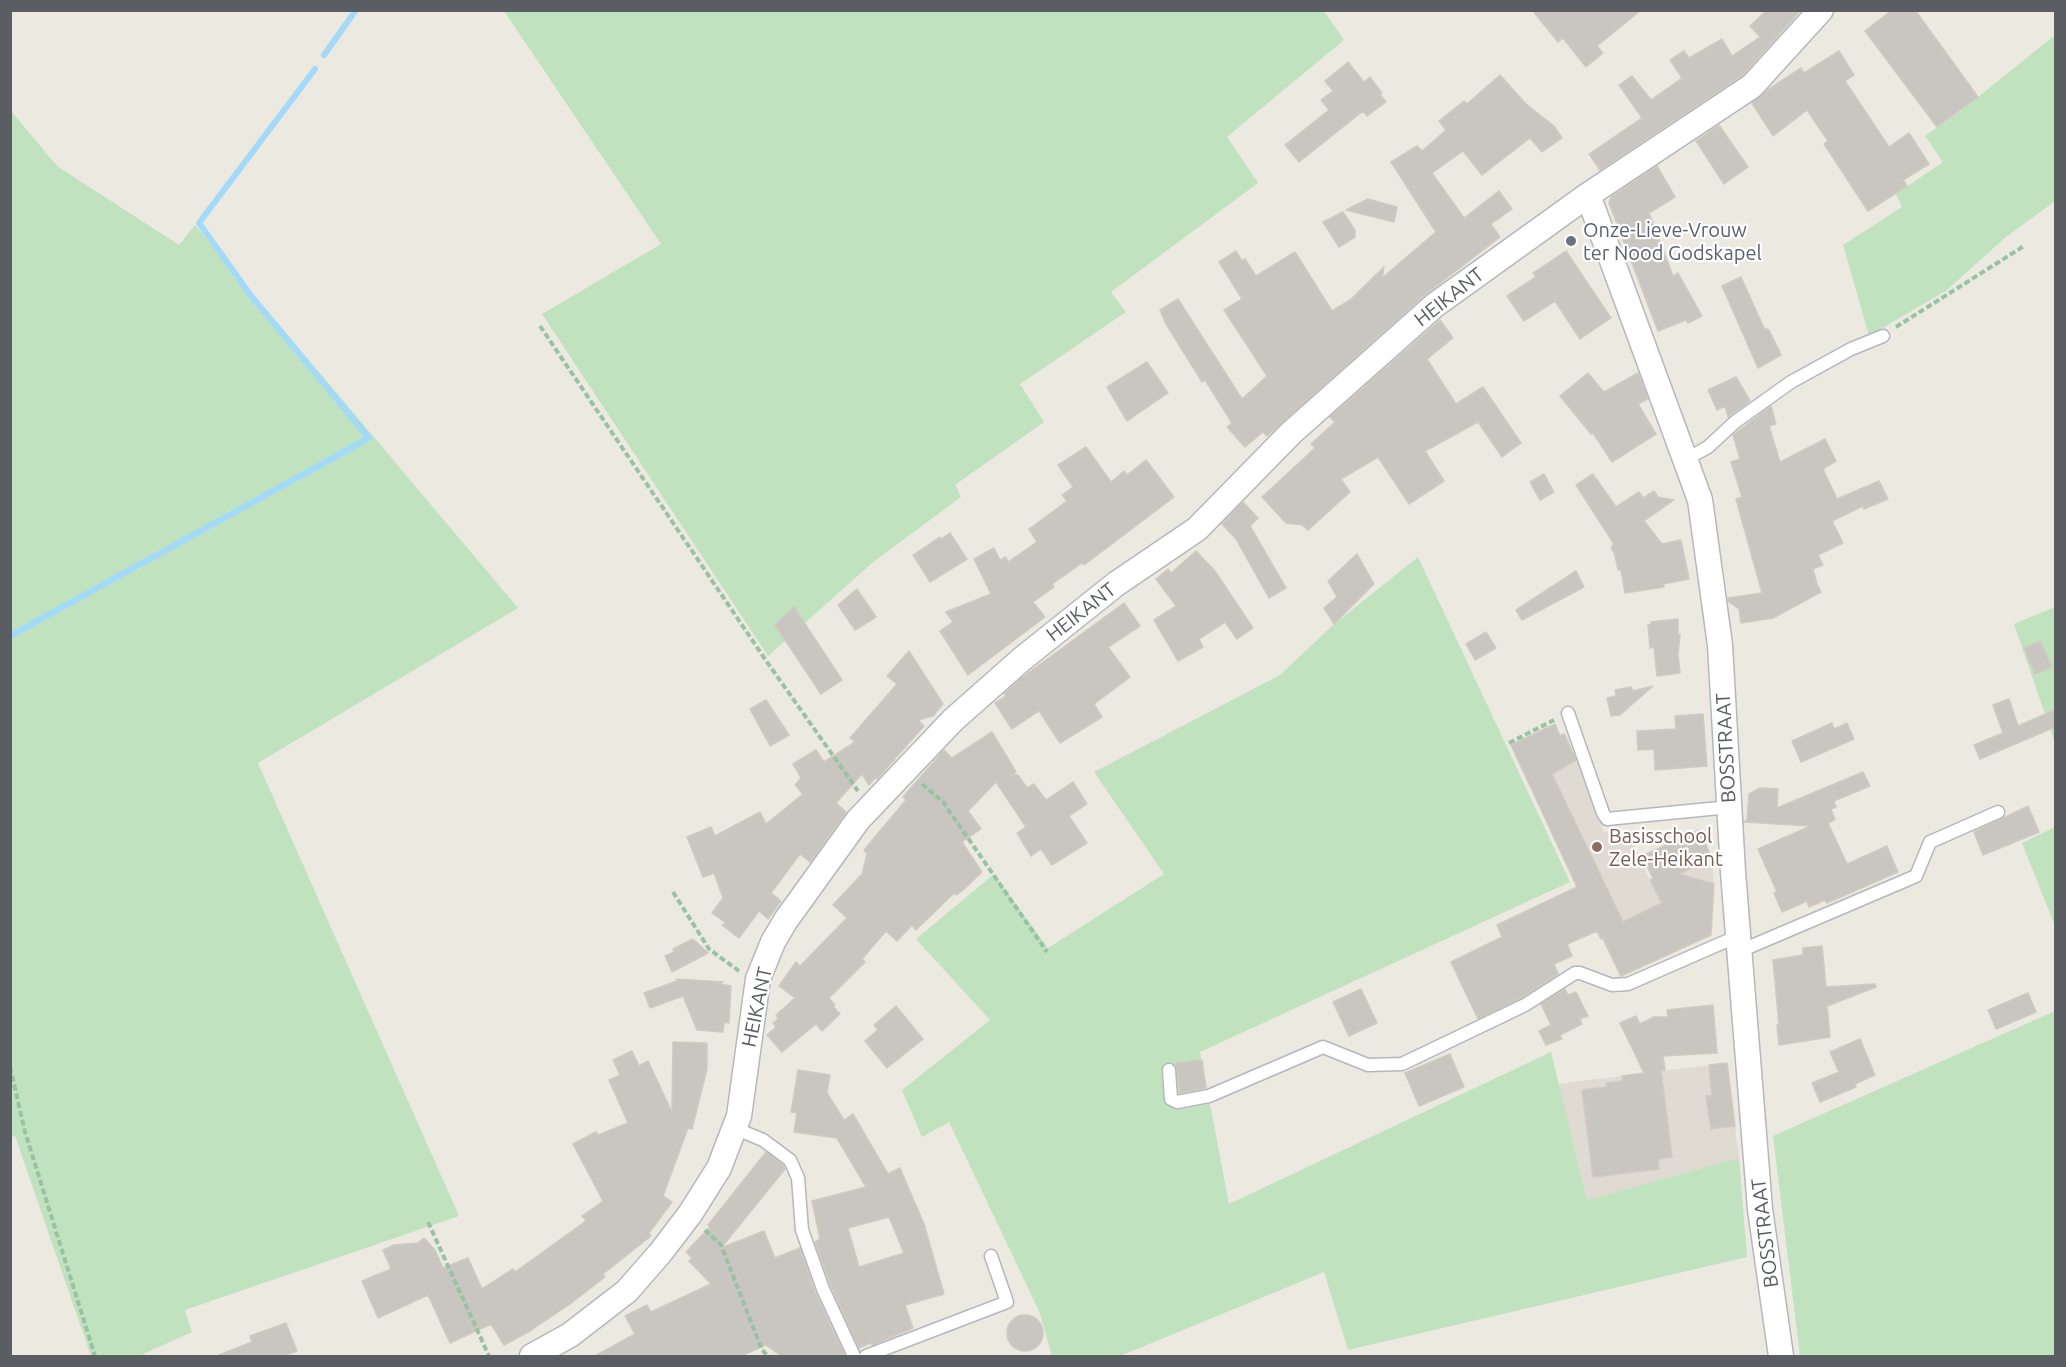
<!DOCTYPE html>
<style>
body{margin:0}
#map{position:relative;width:2066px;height:1367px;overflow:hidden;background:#ece9e1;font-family:Ubuntu,sans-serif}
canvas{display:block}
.frame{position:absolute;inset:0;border:12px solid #5a5d61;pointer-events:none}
</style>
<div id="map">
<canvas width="2066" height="1367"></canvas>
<div class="frame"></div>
</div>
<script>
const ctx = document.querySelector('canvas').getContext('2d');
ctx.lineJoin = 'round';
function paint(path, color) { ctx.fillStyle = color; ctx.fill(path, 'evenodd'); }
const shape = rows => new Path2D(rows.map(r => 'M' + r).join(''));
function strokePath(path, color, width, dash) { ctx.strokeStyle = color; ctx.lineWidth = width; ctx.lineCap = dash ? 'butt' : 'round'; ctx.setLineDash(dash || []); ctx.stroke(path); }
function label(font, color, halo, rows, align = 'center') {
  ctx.font = font + ' Ubuntu,sans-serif'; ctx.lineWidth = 4.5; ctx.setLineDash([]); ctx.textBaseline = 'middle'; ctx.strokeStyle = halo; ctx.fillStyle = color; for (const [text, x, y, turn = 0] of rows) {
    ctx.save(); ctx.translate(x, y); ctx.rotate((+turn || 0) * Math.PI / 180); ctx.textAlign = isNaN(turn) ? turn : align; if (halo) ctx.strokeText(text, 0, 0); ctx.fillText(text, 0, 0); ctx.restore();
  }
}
paint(shape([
 [1555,724,1560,736,1565,733,1569,741,1604,832,1630,836,1651,883,1655,885,1712,858,1714,884,1711,935,1620,977,1511,745],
 [1727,1063,1739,1158,1587,1200,1558,1084]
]), '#dfdad2');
paint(shape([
 [1323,10,1344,40,1227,137,1258,183,1111,292,1126,312,1020,384,1044,422,955,485,961,497,872,563,768,656,542,314,661,244,504,11],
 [2055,35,2055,201,2006,237,1947,290,1869,336,1843,245,1902,207,1896,194,1943,162,1925,136,1962,110],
 [11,111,57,166,179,245,195,225,518,608,258,763,459,1216,185,1310,192,1332,139,1356,91,1356,15,1136,11,1137],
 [1418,557,1570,882,1200,1052,1229,1204,1551,1052,1587,1200,1739,1158,1747,1257,1348,1350,1324,1272,1120,1356,1052,1356,1039,1311,949,1122,922,1137,902,1090,990,1020,916,939,994,874,1048,948,1164,874,1094,772,1280,675,1332,626],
 [2055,607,2055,743,2014,624],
 [2055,827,2055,926,2022,843],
 [2055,1011,2055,1356,1800,1356,1773,1136]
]), '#c1e2bf');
strokePath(shape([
 [324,55,356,10],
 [10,636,369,438,252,297,199,223,315,69]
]), '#a3daf9', 6);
const building = shape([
 [1532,10,1641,10,1597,46,1603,53,1586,67,1563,38,1558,42,1532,10],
 [1767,10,1801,10,1743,75,1600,170,1589,154,1642,118,1619,85,1632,76,1651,100,1682,78,1670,60,1684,51,1689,58,1722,39,1732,56,1760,37,1750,26,1767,10],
 [1892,10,1915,10,1978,97,1937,127,1865,31,1892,10],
 [1839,51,1854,75,1845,81,1889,147,1909,133,1929,164,1903,180,1907,186,1868,211,1824,144,1828,141,1807,110,1773,136,1752,103,1769,89,1801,68,1804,73,1839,51],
 [1348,62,1364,82,1370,77,1382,93,1380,94,1386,102,1367,116,1363,111,1299,162,1285,145,1329,110,1321,100,1333,91,1325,81,1348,62],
 [1500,75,1526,104,1554,126,1562,138,1542,152,1530,138,1482,175,1463,151,1432,173,1464,218,1499,191,1512,209,1491,224,1500,237,1426,294,1267,436,1263,432,1245,447,1227,427,1232,423,1205,380,1202,382,1166,324,1160,310,1178,299,1242,399,1267,376,1224,310,1242,299,1219,262,1236,251,1242,261,1245,259,1256,276,1295,252,1332,311,1350,300,1384,267,1382,278,1436,232,1391,162,1417,146,1422,151,1446,130,1439,121,1464,101,1467,104,1500,75],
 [1719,125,1748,167,1724,184,1696,141,1719,125],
 [1657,166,1675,197,1649,213,1673,276,1678,273,1702,316,1688,323,1686,320,1658,331,1609,203,1611,197,1657,166],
 [1368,199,1397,207,1394,222,1346,210,1368,199],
 [1343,212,1355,230,1355,237,1339,247,1323,222,1343,212],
 [1566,251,1611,318,1580,339,1555,301,1524,321,1507,296,1536,277,1533,273,1566,251],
 [1741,277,1764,328,1769,330,1781,355,1758,368,1722,286,1741,277],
 [1440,320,1453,338,1427,359,1456,404,1483,387,1521,443,1502,457,1478,422,1425,451,1444,481,1409,504,1378,457,1341,479,1350,492,1308,530,1302,525,1286,523,1262,497,1315,448,1311,444,1335,422,1330,417,1440,320],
 [1147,362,1168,393,1127,421,1107,387,1147,362],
 [1588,373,1604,392,1638,373,1648,399,1638,404,1656,434,1612,462,1593,433,1591,434,1560,396,1588,373],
 [1736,377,1750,401,1728,417,1725,406,1717,410,1708,390,1736,377],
 [1771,406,1776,424,1769,426,1780,462,1825,439,1836,461,1823,469,1837,499,1879,481,1888,499,1864,509,1863,506,1832,521,1843,543,1818,555,1823,565,1813,569,1817,584,1821,592,1773,618,1741,623,1739,609,1729,602,1728,598,1762,593,1736,499,1742,497,1731,462,1740,459,1733,435,1771,406],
 [1086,447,1111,482,1124,471,1127,475,1146,460,1174,497,1084,565,1082,563,1052,584,1054,587,1033,602,1045,617,968,675,940,631,953,622,946,612,991,594,974,559,994,548,1000,560,1006,557,1008,562,1037,542,1029,529,1067,501,1062,495,1073,487,1058,465,1086,447],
 [1544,474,1554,492,1540,500,1530,482,1544,474],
 [1593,474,1616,507,1639,492,1643,498,1654,491,1658,497,1674,500,1644,521,1662,544,1681,540,1689,579,1663,584,1664,587,1625,593,1621,570,1618,570,1615,555,1611,547,1614,544,1576,485,1593,474],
 [1243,502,1258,518,1250,526,1286,588,1269,598,1236,539,1222,524,1243,502],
 [950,533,967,559,930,582,913,555,940,537,941,539,950,533],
 [1196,551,1215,571,1253,628,1237,639,1225,622,1199,639,1203,647,1178,661,1154,620,1176,606,1156,579,1168,569,1171,573,1196,551],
 [1357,554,1374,584,1334,624,1324,608,1337,597,1328,581,1357,554],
 [1576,571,1584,587,1522,620,1516,610,1576,571],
 [857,589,876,617,855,630,838,605,857,589],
 [1124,603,1140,626,1108,647,1130,677,1094,704,1102,717,1060,743,1039,711,1012,729,995,703,1006,696,1004,694,1024,676,1124,603],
 [794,607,842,680,821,694,775,625,794,607],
 [1678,619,1678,635,1680,634,1678,655,1680,673,1657,676,1654,647,1650,648,1648,625,1651,624,1651,622,1678,619],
 [1486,632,1496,648,1475,660,1466,644,1486,632],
 [2040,641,2052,667,2035,674,2024,648,2040,641],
 [909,651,943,704,933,716,918,720,924,726,877,779,875,778,869,785,862,774,836,803,846,812,810,862,800,854,771,893,781,901,768,919,759,911,739,938,722,925,726,923,712,913,723,898,714,873,703,877,687,837,711,827,715,836,760,812,766,824,803,794,795,785,801,778,793,764,816,750,824,762,855,742,850,738,897,684,887,676,909,651],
 [1653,686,1620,715,1611,716,1607,698,1616,696,1615,690,1631,687,1633,691,1653,686],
 [2009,699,2018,726,2055,710,2055,727,1980,759,1974,745,2003,733,1993,705,2009,699],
 [766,700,789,735,770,746,750,709,766,700],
 [1703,714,1707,766,1655,770,1654,749,1638,750,1637,731,1676,729,1675,716,1703,714],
 [1832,723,1834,729,1847,723,1854,739,1801,762,1792,741,1832,723],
 [1555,724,1560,736,1564,734,1576,760,1552,774,1623,922,1662,903,1650,880,1653,878,1642,856,1699,830,1712,858,1679,874,1714,884,1711,935,1621,976,1603,938,1601,939,1597,931,1567,944,1572,956,1554,964,1558,974,1521,998,1478,1019,1451,962,1502,937,1497,925,1577,887,1511,745,1555,724],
 [992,732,1016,772,1011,775,1018,775,1027,788,1034,784,1046,800,1073,782,1087,804,1069,816,1087,843,1052,865,1041,849,1031,856,1017,833,1026,827,996,782,968,811,981,829,962,842,982,872,962,891,956,895,954,893,916,930,912,925,897,941,886,931,862,959,865,962,829,998,835,1005,833,1006,840,1014,822,1031,816,1024,782,1052,767,1035,776,1027,773,1023,778,1019,776,1015,795,998,779,986,796,962,800,966,847,918,833,905,862,874,867,854,864,850,906,800,903,797,944,750,952,758,992,732],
 [1863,772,1870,786,1834,801,1836,807,1831,809,1835,820,1828,823,1847,864,1887,846,1898,872,1827,903,1825,900,1809,907,1807,901,1782,912,1774,893,1777,892,1758,849,1811,826,1744,822,1747,820,1749,794,1760,788,1778,789,1777,808,1863,772],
 [2028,806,2039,832,1983,855,1974,832,2028,806],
 [693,939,708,953,672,972,665,956,674,952,673,949,693,939],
 [1822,946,1826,987,1875,984,1876,987,1827,1006,1830,1037,1779,1045,1777,1025,1779,1025,1773,960,1803,955,1803,948,1822,946],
 [676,979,723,982,718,984,731,986,729,1023,724,1022,723,1032,697,1030,683,996,650,1008,644,993,677,981,676,979],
 [1361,989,1377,1023,1349,1036,1333,1002,1361,989],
 [1565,989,1568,995,1576,992,1588,1016,1580,1019,1582,1024,1560,1035,1562,1039,1546,1045,1539,1031,1551,1025,1541,1004,1565,989],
 [2028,993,2036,1012,1996,1029,1988,1010,2028,993],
 [1713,1005,1717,1053,1663,1056,1665,1070,1661,1071,1672,1157,1658,1159,1659,1169,1593,1177,1582,1090,1607,1087,1606,1083,1623,1081,1622,1076,1644,1073,1620,1023,1636,1016,1640,1024,1654,1017,1668,1017,1667,1010,1713,1005],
 [896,1006,923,1039,887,1068,865,1041,878,1030,874,1025,896,1006],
 [1860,1039,1875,1075,1855,1084,1856,1087,1820,1102,1812,1083,1839,1072,1830,1052,1860,1039],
 [673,1042,707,1043,707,1069,692,1129,688,1128,663,1196,672,1202,649,1233,651,1236,603,1274,605,1277,570,1304,530,1331,504,1345,491,1324,450,1343,428,1295,378,1318,362,1281,391,1269,383,1250,394,1245,418,1243,424,1238,435,1250,443,1268,468,1258,482,1289,513,1269,515,1272,586,1221,582,1216,603,1201,573,1144,596,1132,598,1135,628,1123,609,1080,620,1075,613,1060,632,1051,639,1066,648,1061,672,1112,673,1042],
 [1450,1054,1464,1087,1419,1106,1405,1073,1450,1054],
 [1202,1060,1206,1088,1180,1093,1176,1063,1202,1060],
 [1727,1063,1735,1126,1711,1129,1706,1096,1712,1096,1709,1065,1727,1063],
 [798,1070,830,1075,827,1093,844,1120,853,1114,888,1174,900,1168,924,1224,944,1294,905,1305,913,1328,872,1345,871,1343,859,1348,831,1286,815,1242,820,1239,812,1201,866,1187,837,1138,794,1132,797,1113,791,1112,798,1070],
 [889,1217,904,1253,859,1267,848,1228,889,1217],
 [766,1152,783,1165,785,1169,721,1248,764,1231,775,1258,800,1248,815,1292,844,1354,838,1356,781,1356,766,1345,741,1356,595,1356,635,1334,625,1316,647,1305,651,1312,711,1284,689,1261,692,1258,686,1252,710,1227,708,1225,766,1152],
 '1007 1333a18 18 0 1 1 36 0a18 18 0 1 1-36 0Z',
 [286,1323,297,1351,283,1356,219,1356,219,1355,252,1342,250,1336,286,1323]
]);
paint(building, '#c9c5c0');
strokePath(building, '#d0cac0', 1.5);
const service = shape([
 [1685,460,1708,447,1735,422,1791,382,1851,349,1883,336],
 [1568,713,1603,813,1607,819,1730,807],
 [1740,951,1916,876,1930,842,1998,812],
 [1169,1070,1171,1099,1177,1102,1209,1096,1323,1047,1368,1065,1402,1064,1525,1005,1575,973,1580,973,1612,985,1628,984,1738,936],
 [734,1128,763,1140,790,1160,798,1178,802,1230,823,1289,854,1356],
 [866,1356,1007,1302,991,1256]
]);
const minor = shape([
 [1588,195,1700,500,1720,645,1733,872,1760,1209,1781,1356],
 [532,1356,570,1335,627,1291,661,1252,690,1214,719,1168,739,1116,758,979,773,942,786,920,858,820,953,720,1022,659,1116,584,1197,529,1291,433,1435,305,1588,195,1752,86,1821,10]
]);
strokePath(service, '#b4b7bb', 15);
strokePath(minor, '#b4b7bb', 27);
strokePath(shape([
 [540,326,767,662,858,791],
 [1896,327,2024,246],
 [1509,743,1554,720],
 [922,784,943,802,1047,952],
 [673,892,709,949,739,971],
 [10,1067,25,1132,95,1356],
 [428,1222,489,1356],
 [705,1230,721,1245,762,1350,768,1356]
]), '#99c2a2', 4, [6, 3]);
strokePath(service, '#fff', 12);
strokePath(minor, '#fff', 24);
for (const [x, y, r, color] of [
 [1571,241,6,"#6b7280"],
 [1597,847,6,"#8d6e63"]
]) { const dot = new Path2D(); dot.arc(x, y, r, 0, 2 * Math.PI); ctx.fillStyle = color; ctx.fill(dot); strokePath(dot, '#fff', 2); }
label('20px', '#5b616d', '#fff', [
 ["Onze-Lieve-Vrouw",1583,230],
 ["ter Nood Godskapel",1583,253]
], 'left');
label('20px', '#5a5d61', '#fff', [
 ["HEIKANT",1449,297,-38],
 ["HEIKANT",1081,612,-38],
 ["BOSSTRAAT",1726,748,-93],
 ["HEIKANT",757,1007,-78],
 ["BOSSTRAAT",1765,1233,-97]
]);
label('20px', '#785e54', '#fff', [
 ["Basisschool",1609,836],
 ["Zele-Heikant",1609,859]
], 'left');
</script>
